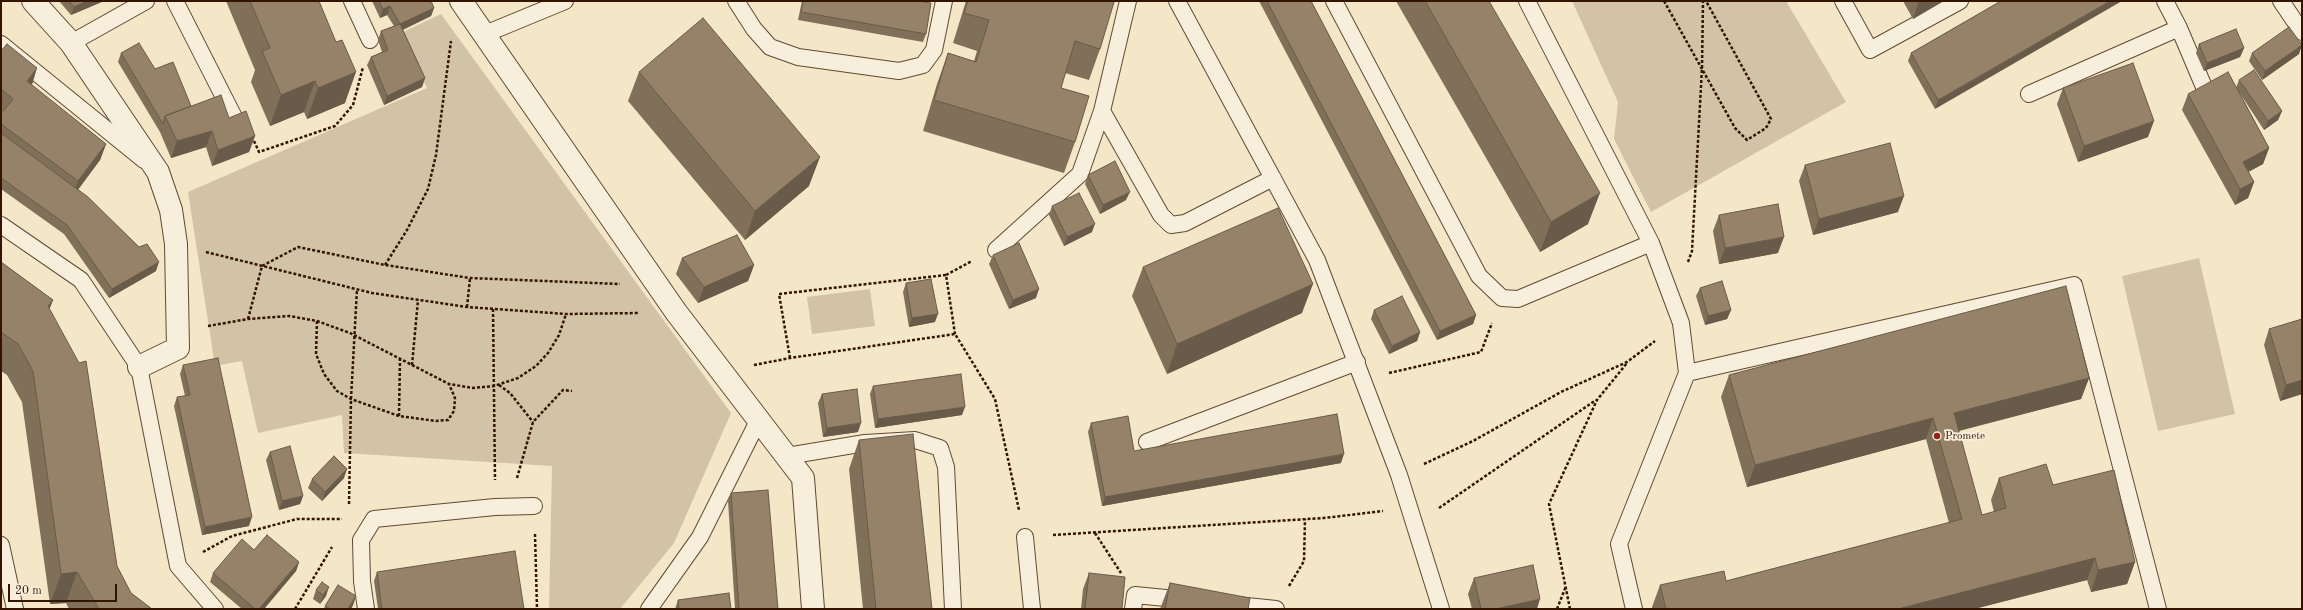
<!DOCTYPE html>
<style>
body{margin:0}
#map{position:relative;width:2303px;height:610px;overflow:hidden;background:#f3e7c8;font-family:"Old Standard TT",serif}
canvas{display:block}
.frame{position:absolute;inset:0;border:2px solid #321400;pointer-events:none}
.scale{position:absolute;left:8px;top:584px;width:109px;height:18px;box-sizing:border-box;border:2px solid #321400;border-top:0;padding-left:5px;font-size:12px;line-height:14px;white-space:nowrap;color:#321400;-webkit-text-stroke:3px #f7efdb;paint-order:stroke}
</style>
<div id="map">
<canvas width="2303" height="610"></canvas>
<div class="frame"></div>
<div class="scale">20 m</div>
</div>
<script>
const ctx = document.querySelector('canvas').getContext('2d');
ctx.lineJoin = 'round';
function paint(path, color) { ctx.fillStyle = color; ctx.fill(path, 'evenodd'); }
const shape = rows => new Path2D(rows.map(r => 'M' + r).join(''));
function strokePath(path, color, width, dash) { ctx.strokeStyle = color; ctx.lineWidth = width; ctx.lineCap = dash ? 'butt' : 'round'; ctx.setLineDash(dash || []); ctx.stroke(path); }
function label(font, color, halo, rows, align = 'center') {
  ctx.font = font + ' "Old Standard TT",serif'; ctx.lineWidth = 3.5; ctx.setLineDash([]); ctx.textBaseline = 'middle'; ctx.strokeStyle = halo; ctx.fillStyle = color; for (const [text, x, y, turn = 0] of rows) {
    ctx.save(); ctx.translate(x, y); ctx.rotate((+turn || 0) * Math.PI / 180); ctx.textAlign = isNaN(turn) ? turn : align; if (halo) ctx.strokeText(text, 0, 0); ctx.fillText(text, 0, 0); ctx.restore();
  }
}
paint(shape([
 [1572,1,1786,1,1846,102,1651,212,1614,139,1618,102],
 [441,14,731,413,674,543,620,609,549,609,552,466,344,453,342,415,258,433,242,361,215,366,188,192,427,88,401,33],
 [2199,258,2235,414,2158,431,2122,276],
 [870,289,875,326,812,334,807,297]
]), '#d2c3a6');
const service = shape([
 [175,1,236,121],
 [352,1,370,40],
 [736,1,754,29,770,47,798,57,899,71,923,65,934,50,944,1],
 [1177,1,1317,260,1399,475,1441,609],
 [1334,1,1479,276,1502,298,1518,299,1651,243],
 [1527,1,1651,243,1681,323,1687,373,1619,544,1634,609],
 [1843,1,1870,50,1960,1],
 [2281,1,2302,32],
 [2179,28,2204,87],
 [485,34,565,1],
 [71,43,146,1],
 [1,44,144,160],
 [2029,94,2179,28,2165,1],
 [1102,111,1161,215,1171,225,1185,223,1273,178],
 [1,225,81,280,139,367,178,566,215,609],
 [996,250,1080,174,1102,111,1128,1],
 [1687,373,2074,285,2158,609],
 [1147,442,1357,362],
 [787,456,865,443,915,440,940,448,946,467,953,609],
 [1025,537,1032,609],
 [1,545,15,609],
 [1227,604,1276,609],
 [366,609,362,581,361,540,374,519,495,507,534,506],
 [649,609,700,537,758,421],
 [1133,609,1135,595,1186,600]
]);
const minor = shape([
 [33,1,71,43,158,172,171,210,176,244,178,348,139,367],
 [461,1,676,312,803,478,813,609]
]);
strokePath(service, '#624932', 18);
strokePath(minor, '#624932', 24);
strokePath(shape([
 [1664,1,1735,128,1747,140,1766,128,1771,119,1706,1],
 [254,141,259,152,335,126,353,105,363,67],
 [206,252,372,293,467,307,566,314,639,313],
 [1688,262,1692,251,1702,68,1703,1],
 [385,265,407,230,428,189,436,155,451,41],
 [946,275,972,261],
 [467,307,470,278],
 [493,309,495,480],
 [248,319,262,266,298,247,385,265,470,278,620,284],
 [317,321,316,354,324,374,337,391,351,399,399,416,436,421,448,420,454,411,455,398,449,384],
 [208,326,248,319,289,316,317,321,350,333,449,384,473,388,494,386,518,378,536,366,548,353,559,335,566,314],
 [790,358,779,294,946,275,955,334],
 [412,365,418,300],
 [754,365,790,358,955,334,995,399,1019,510],
 [1389,373,1481,352,1492,323],
 [499,385,510,393,533,422],
 [399,416,400,359],
 [1424,464,1473,441,1561,392,1627,362,1655,341],
 [517,478,533,422,563,390,572,391],
 [349,504,351,399,357,289],
 [1439,508,1596,400],
 [1095,533,1121,573],
 [535,534,537,609],
 [1053,535,1324,518,1383,511],
 [203,552,232,536,297,519,342,519],
 [1289,586,1304,561,1305,519],
 [295,609,332,547],
 [1557,609,1566,586],
 [1570,609,1549,504,1597,400,1627,363]
]), '#321400', 2.5, [3, 2]);
strokePath(service, '#f7efdb', 16);
strokePath(minor, '#f7efdb', 22);
paint(shape([
 [59,1,104,1,71,15],
 [226,1,319,1,345,103,307,119,304,112,270,126,251,82,255,70],
 [372,1,431,1,434,8,431,16,403,30,425,78,422,87,384,105,367,65,371,57,382,52,378,40,381,31,394,26,387,15,380,18],
 [802,1,918,1,926,34,923,42,798,20],
 [966,1,1112,1,1100,49,1089,80,1065,73,1061,88,1075,142,1064,173,923,131,937,84,948,53,974,61,977,51,953,43],
 [1259,1,1311,1,1476,315,1473,324,1437,340],
 [1396,1,1489,1,1588,224,1540,252],
 [1903,1,1942,1,1942,2,1913,19],
 [2001,1,1935,109,1908,61,1911,53],
 [2199,44,2244,48,2240,57,2204,71,2196,53],
 [1,51,31,85,106,144,100,160,78,190,156,271,109,298,64,234,1,189,1,114,3,112,1,110],
 [121,53,155,69,191,106,229,118,255,136,249,152,212,166,206,147,171,158,160,132,118,62],
 [2252,53,2299,54,2262,80,2249,61],
 [639,72,809,186,745,240,628,101],
 [2239,80,2282,111,2278,120,2264,130,2239,92,2269,148,2263,164,2248,172,2254,182,2248,198,2235,205,2182,110,2188,94,2236,88],
 [2063,88,2148,137,2078,162,2057,104],
 [1805,165,1898,212,1813,235,1799,181],
 [1088,175,1126,200,1100,214,1085,184],
 [1052,206,1092,232,1064,246,1049,215],
 [1719,215,1778,253,1719,264,1713,231],
 [993,255,1036,298,1009,309,989,264],
 [682,258,754,265,748,281,698,303,676,274],
 [1,262,53,300,49,309,117,566,131,593,152,609,69,609,66,603,50,604,22,402,7,375,1,371],
 [1143,267,1302,313,1167,374,1132,296],
 [906,283,935,322,909,327,903,292],
 [1700,288,1731,310,1727,319,1705,325,1696,296],
 [1374,310,1420,332,1417,341,1389,354,1371,319],
 [2302,319,2302,394,2280,401,2264,345,2269,329],
 [183,365,249,526,202,535,174,406,177,397,185,396,180,374],
 [1729,375,2089,378,2081,399,1959,431,1982,515,1994,512,1991,500,1999,478,2053,485,2135,562,2127,584,2091,592,2087,580,1974,609,1652,609,1652,607,1660,585,1726,581,1949,523,1926,439,1747,487,1721,397],
 [873,386,962,415,875,428,870,394],
 [822,394,858,432,823,437,818,403],
 [1091,423,1134,451,1341,463,1102,506,1088,432],
 [859,440,932,609,863,609,849,469],
 [270,452,303,496,300,504,279,510,266,460],
 [344,478,322,501,308,488,312,479],
 [731,493,778,609,735,609,728,501],
 [299,562,296,571,264,609,242,609,210,582,213,573],
 [377,572,524,609,378,609,374,581],
 [1089,573,1122,609,1081,609,1083,589],
 [1474,578,1537,609,1472,609,1468,594],
 [1170,583,1248,609,1160,609],
 [316,590,326,596,320,604,313,599],
 [356,596,353,605,351,609,324,609,325,606],
 [678,600,731,609,675,609]
]), '#817059');
paint(shape([
 [87,1,104,1,71,15,74,7],
 [1919,1,1942,1,1942,2,1913,19],
 [2110,1,2122,1,1935,109,1938,100],
 [390,6,387,15,380,18,383,9],
 [434,8,431,16,397,32,400,24],
 [2302,45,2299,54,2262,80,2265,71],
 [2244,48,2240,57,2204,71,2207,63],
 [37,68,32,85,21,97,27,81],
 [356,72,345,103,307,119,318,88],
 [425,78,422,87,384,105,387,96],
 [315,81,304,112,270,126,281,95],
 [2282,111,2278,120,2264,130,2268,121],
 [2154,121,2148,137,2078,162,2084,146],
 [212,131,206,147,171,158,177,141],
 [255,136,249,152,212,166,218,150],
 [106,144,100,160,72,197,78,181],
 [2269,148,2263,164,2237,178,2243,162],
 [820,157,809,186,745,240,755,211],
 [2254,182,2248,198,2235,205,2240,189],
 [1130,192,1126,200,1100,214,1103,205],
 [1600,193,1588,224,1540,252,1551,222],
 [1904,196,1898,212,1813,235,1819,219],
 [1095,224,1092,232,1064,246,1067,237],
 [1784,237,1778,253,1719,264,1725,248],
 [159,262,156,271,109,298,112,289],
 [754,265,748,281,698,303,704,287],
 [1313,284,1302,313,1167,374,1177,344],
 [1039,289,1036,298,1009,309,1013,300],
 [53,300,41,331,48,306],
 [1731,310,1727,319,1705,325,1708,316],
 [938,314,935,322,909,327,912,318],
 [1476,315,1473,324,1437,340,1440,331],
 [1420,332,1417,341,1389,354,1392,346],
 [2089,378,2081,399,1946,434,1954,413],
 [2302,380,2302,394,2280,401,2286,385],
 [965,407,962,415,875,428,878,419],
 [1933,418,1926,439,1747,487,1755,465],
 [861,423,858,432,823,437,827,428],
 [1344,454,1341,463,1102,506,1105,497],
 [347,469,344,478,322,501,325,492],
 [303,496,300,504,279,510,282,501],
 [252,517,249,526,202,535,205,527],
 [2095,558,2087,580,1974,609,1898,609],
 [299,562,296,571,264,609,259,609],
 [2135,562,2127,584,2091,592,2098,570],
 [77,572,66,603,50,604,61,574],
 [329,587,326,596,320,604,323,595],
 [356,596,353,605,351,609,348,609],
 [1540,599,1537,609,1496,609]
]), '#695b49');
const building = shape([
 [69,1,87,1,74,7,69,1],
 [250,1,319,1,336,42,342,40,356,72,318,88,315,81,281,95,262,51,270,48,250,1],
 [379,1,431,1,434,8,400,24,390,6,383,9,379,1],
 [803,1,918,1,931,3,926,34,801,12,803,1],
 [968,1,1112,1,1114,2,1100,49,1075,41,1061,88,1089,96,1075,142,934,100,948,53,976,62,989,20,964,13,968,1],
 [1267,1,1311,1,1476,315,1440,331,1267,1],
 [1425,1,1489,1,1600,193,1551,222,1425,1],
 [2001,1,2110,1,1938,100,1911,53,2001,1],
 [703,18,820,157,755,211,639,72,703,18],
 [400,24,425,78,387,96,371,57,388,50,381,31,400,24],
 [2289,27,2302,45,2265,71,2252,53,2289,27],
 [2236,29,2244,48,2207,63,2199,44,2236,29],
 [139,43,155,69,173,62,191,106,165,116,163,124,121,53,139,43],
 [7,44,37,68,27,81,106,144,78,181,1,124,1,114,13,99,1,89,1,51,7,44],
 [2133,63,2154,121,2084,146,2063,88,2133,63],
 [2254,70,2282,111,2268,121,2239,80,2254,70],
 [2228,72,2269,148,2243,162,2254,182,2240,189,2188,94,2228,72],
 [221,95,229,118,246,111,255,136,218,150,212,131,177,141,165,116,221,95],
 [1,133,88,197,139,247,147,244,159,262,112,289,67,225,1,178,1,133],
 [1890,143,1904,196,1819,219,1805,165,1890,143],
 [1115,161,1130,192,1103,205,1088,175,1115,161],
 [1079,193,1095,224,1067,237,1052,206,1079,193],
 [1778,204,1784,237,1725,248,1719,215,1778,204],
 [1278,208,1313,284,1177,344,1143,267,1278,208],
 [737,235,754,265,704,287,682,258,737,235],
 [1019,243,1039,289,1013,300,993,255,1019,243],
 [1,262,53,300,48,306,79,363,86,361,117,566,131,593,152,609,99,609,77,572,61,574,33,371,18,344,1,332,1,262],
 [931,279,938,314,912,318,906,283,931,279],
 [1722,281,1731,310,1708,316,1700,288,1722,281],
 [2066,286,2089,378,1954,413,1982,515,2006,508,1999,478,2046,464,2053,485,2114,470,2135,562,2098,570,2095,558,1898,609,1666,609,1660,585,1724,571,1726,581,1962,519,1933,418,1755,465,1729,375,2066,286],
 [1402,296,1420,332,1392,346,1374,310,1402,296],
 [2302,319,2302,380,2286,385,2269,329,2302,319],
 [218,358,252,517,205,527,177,397,190,395,183,365,218,358],
 [961,374,965,407,878,419,873,386,961,374],
 [857,389,861,423,827,428,822,394,857,389],
 [1337,414,1344,454,1105,497,1091,423,1128,416,1134,451,1337,414],
 [913,434,932,609,876,609,859,440,913,434],
 [290,446,303,496,282,501,270,452,290,446],
 [334,456,347,469,325,492,312,479,334,456],
 [768,490,778,609,739,609,731,493,768,490],
 [267,535,299,562,259,609,255,609,213,573,242,539,254,550,267,535],
 [515,551,524,609,382,609,377,572,515,551],
 [1533,565,1540,599,1496,609,1481,609,1474,578,1533,565],
 [1089,573,1125,577,1122,609,1085,609,1089,573],
 [322,582,329,587,323,595,316,590,322,582],
 [1170,583,1250,598,1248,609,1165,609,1170,583],
 [338,585,356,596,348,609,330,609,325,606,338,585],
 [729,593,731,609,679,609,678,600,729,593]
]);
paint(building, '#968268');
strokePath(building, '#695b49', 1);
for (const [x, y, r, color] of [
 [1937,436,4,"#8f2418"]
]) { const dot = new Path2D(); dot.arc(x, y, r, 0, 2 * Math.PI); ctx.fillStyle = color; ctx.fill(dot); strokePath(dot, '#f7efdb', 1.5); }
label('11px', '#321400', '#f7efdb', [
 ["Promete",1945,436]
], 'left');
</script>
